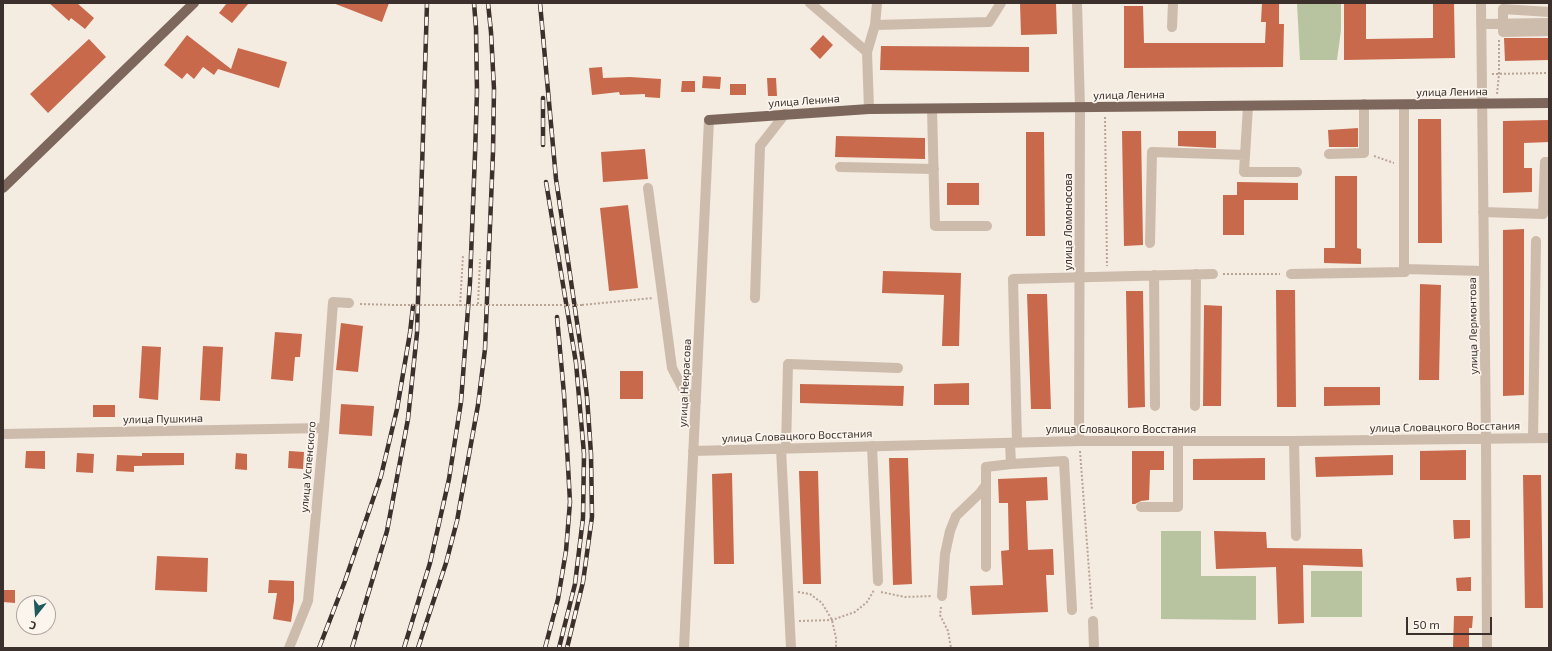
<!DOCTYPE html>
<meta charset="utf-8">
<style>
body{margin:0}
#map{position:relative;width:1552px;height:651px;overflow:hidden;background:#f4ebe1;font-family:"Exo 2",sans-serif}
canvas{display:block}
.frame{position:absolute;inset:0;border:4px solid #3b302b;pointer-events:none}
.north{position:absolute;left:16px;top:595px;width:40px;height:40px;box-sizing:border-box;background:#fbf5ee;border:1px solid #aea6a0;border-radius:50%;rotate:197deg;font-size:11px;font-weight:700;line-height:16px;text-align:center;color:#3b302b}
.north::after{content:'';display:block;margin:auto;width:14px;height:18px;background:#1f5a5e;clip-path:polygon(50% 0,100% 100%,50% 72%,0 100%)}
.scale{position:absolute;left:1406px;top:617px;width:86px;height:18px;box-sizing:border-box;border:2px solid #3b302b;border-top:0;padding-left:5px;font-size:12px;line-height:14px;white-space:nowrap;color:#3b302b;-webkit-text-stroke:3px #fbf5ee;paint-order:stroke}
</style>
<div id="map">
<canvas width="1552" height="651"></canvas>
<div class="frame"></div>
<div class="north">С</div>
<div class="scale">50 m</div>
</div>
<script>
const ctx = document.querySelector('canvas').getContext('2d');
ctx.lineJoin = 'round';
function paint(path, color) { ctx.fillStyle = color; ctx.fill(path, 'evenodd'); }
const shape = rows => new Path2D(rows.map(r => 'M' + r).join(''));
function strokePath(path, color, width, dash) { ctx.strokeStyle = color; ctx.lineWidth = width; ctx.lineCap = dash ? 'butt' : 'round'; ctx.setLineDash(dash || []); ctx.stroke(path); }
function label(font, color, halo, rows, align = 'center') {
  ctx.font = font + ' "Exo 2",sans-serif'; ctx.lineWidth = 3.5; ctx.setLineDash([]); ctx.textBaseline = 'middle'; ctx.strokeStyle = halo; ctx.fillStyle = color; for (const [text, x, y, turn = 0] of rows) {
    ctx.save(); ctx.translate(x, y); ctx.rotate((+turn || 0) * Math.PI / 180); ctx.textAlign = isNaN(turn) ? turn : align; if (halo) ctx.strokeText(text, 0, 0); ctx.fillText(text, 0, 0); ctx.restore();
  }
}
paint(shape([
 [1297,3,1341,3,1341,30,1337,60,1300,60],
 [1161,531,1201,531,1201,576,1256,576,1256,620,1161,619],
 [1311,571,1362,571,1362,617,1311,617]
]), '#b8c4a0');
paint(shape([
 [49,3,77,3,94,18,85,29,71,18,69,21],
 [227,3,249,3,232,23,219,13],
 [333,3,389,3,382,22],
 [1020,3,1056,3,1057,34,1021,35],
 [1262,3,1279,3,1279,24,1284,24,1283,67,1124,68,1124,6,1143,6,1144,43,1265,43,1266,22,1261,22],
 [1344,3,1366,3,1366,39,1433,38,1433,3,1454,3,1455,58,1344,60],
 [187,35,231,69,238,48,287,62,279,88,218,69,214,75,203,67,194,79,187,73,182,79,164,65],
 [823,35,833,45,820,59,810,49],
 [1504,38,1549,38,1549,60,1505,61],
 [89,39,106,57,48,113,30,94],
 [881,46,1029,47,1029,72,880,70],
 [602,67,603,78,630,77,661,79,660,98,645,97,645,94,620,95,619,92,592,95,589,68],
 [703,76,721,77,720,89,702,88],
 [767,78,776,78,777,96,768,96],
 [682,81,695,81,695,92,681,92],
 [730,84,746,84,746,95,730,95],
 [1418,119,1441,119,1442,243,1418,243],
 [1549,120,1549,142,1524,143,1524,168,1532,168,1532,192,1503,193,1503,121],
 [1358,128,1358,147,1329,147,1328,130],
 [1122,131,1141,131,1143,245,1124,246],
 [1178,131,1216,131,1216,148,1178,146],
 [1026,132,1044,132,1045,236,1026,236],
 [836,136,925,138,925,159,835,157],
 [645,149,648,179,603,182,601,152],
 [1335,176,1357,176,1357,248,1361,249,1361,264,1324,263,1324,248,1335,248],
 [1237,182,1298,183,1298,200,1244,200,1244,235,1223,235,1223,195,1237,195],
 [947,183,979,183,979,205,947,205],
 [628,205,638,288,609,291,600,208],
 [1524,229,1524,395,1503,396,1503,230],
 [883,271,961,273,959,346,942,346,944,295,882,293],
 [1420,284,1441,285,1439,380,1419,380],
 [1276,290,1295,290,1296,407,1277,407],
 [1126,291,1143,291,1145,407,1128,408],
 [1027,294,1047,294,1051,409,1031,409],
 [1204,305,1222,306,1221,406,1203,406],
 [341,323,363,326,358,372,336,370],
 [275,332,302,334,300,357,295,357,293,381,271,379],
 [142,346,161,347,158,400,139,398],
 [203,346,223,347,220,401,200,400],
 [620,371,643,371,643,399,620,399],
 [969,383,969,405,934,405,934,384],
 [800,384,904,386,903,406,800,403],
 [1324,387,1380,387,1380,405,1324,406],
 [341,404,374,406,372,436,339,434],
 [93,405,115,405,115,417,93,417],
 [1466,450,1466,480,1420,480,1420,451],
 [26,451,45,451,45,469,25,468],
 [289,451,304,452,303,469,288,468],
 [1132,451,1164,451,1164,470,1150,470,1149,500,1141,501,1135,504,1132,504],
 [77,453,94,454,93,473,76,472],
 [142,453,184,453,184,465,134,466,134,472,116,471,117,455,142,456],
 [236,453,247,454,247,470,235,469],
 [1393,455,1393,475,1316,477,1315,457],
 [889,458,908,458,912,584,893,585],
 [1265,458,1265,480,1193,480,1193,459],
 [799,471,818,471,821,584,803,584],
 [732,473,734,564,714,564,712,474],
 [1523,475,1541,475,1543,608,1525,608],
 [1047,477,1048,500,1026,501,1028,550,1053,549,1054,575,1046,575,1048,612,972,615,970,586,1003,585,1001,551,1009,550,1008,503,999,503,998,479],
 [1453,520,1470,520,1470,538,1454,539],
 [1214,531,1266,532,1267,548,1362,549,1363,567,1303,565,1304,623,1278,624,1276,567,1216,569],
 [157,556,208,558,207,592,155,590],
 [1471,577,1471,591,1457,591,1456,578],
 [269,580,294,581,294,601,291,622,273,619,277,593,268,593],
 [3,590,15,590,15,603,3,602],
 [1454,616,1473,616,1472,628,1469,628,1469,648,1453,648]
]), '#c8694b');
strokePath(shape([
 [1492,74,1549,73],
 [1497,94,1499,74,1499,40],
 [1105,117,1107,266],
 [1374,156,1394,163],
 [1223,274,1280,274],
 [360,304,396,305],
 [478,304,480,259],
 [582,305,653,298],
 [460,306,463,255],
 [1080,451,1092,610],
 [798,592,810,594,822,603,832,620,836,638,836,648],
 [881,592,905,597,932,596],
 [941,607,940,615,948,631,951,648],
 [799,621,832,620,855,612,867,602,874,590]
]), '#b9a596', 2, [2, 2]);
strokePath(shape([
 [810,3,867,52,869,109],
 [1077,3,1080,108,1079,441],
 [1481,3,1486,439,1487,648],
 [1549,12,1503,9,1503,32,1549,31],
 [1481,24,1549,23],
 [875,25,877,3],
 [1172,27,1173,3],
 [867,52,875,25,989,22,1001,3],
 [1248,106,1244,172,1297,172],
 [932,109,935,226,987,226],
 [1329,154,1364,153,1364,104],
 [840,167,934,169],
 [648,188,672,368,683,389,696,402],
 [1483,212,1543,214,1545,162,1549,162],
 [1150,243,1152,152,1245,155],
 [1404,269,1404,105],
 [1291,274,1405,272,1404,269,1484,271],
 [1154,275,1155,406],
 [755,298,760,146,785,114],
 [1195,406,1196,274],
 [3,434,324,428],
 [1533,438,1536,241],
 [1294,441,1296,536],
 [1017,442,1013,279,1213,274],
 [1010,443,1011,464,1064,461,1072,610],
 [872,446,878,581],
 [781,449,791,648],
 [786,449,788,364,898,368],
 [693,451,1079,441,1294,441,1549,438],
 [1141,507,1178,507,1178,441],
 [986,567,986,467,1011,464],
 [942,596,945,554,950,531,956,516,980,493,986,485],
 [1093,621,1094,648],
 [289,648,308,601,324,428,333,302,349,303],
 [684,648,709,120]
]), '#cdbbac', 10);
strokePath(shape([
 [709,120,869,109,1549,103],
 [3,188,194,3]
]), '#7d675c', 10);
const rail = shape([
 [540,3,556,179,583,363,587,397,591,454,592,517,583,582,567,648],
 [543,145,543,98],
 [546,182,576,363,584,454,583,518,575,584,559,648],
 [319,648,345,581,381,476,397,409,410,333,413,306],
 [352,648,387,531,408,419,417,333,427,3],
 [404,648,430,563,449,479,461,402,470,282,475,154,477,92,476,28,474,3],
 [418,648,446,563,457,521,478,405,485,349,493,152,494,89,491,32,488,3],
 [545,648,558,599,566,551,570,502,564,394,557,317]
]);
strokePath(rail, '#3b302b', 4.5);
strokePath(rail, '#fbf5ee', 3, [9]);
strokePath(shape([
 [396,305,582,305]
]), '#b9a596', 2, [2, 2]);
label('11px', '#3b302b', '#fbf5ee', [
 ["улица Ленина",1452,92,-1],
 ["улица Ленина",1129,95,-1],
 ["улица Ленина",804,101,-4],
 ["улица Ломоносова",1068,222,-90],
 ["улица Лермонтова",1473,326,-91],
 ["улица Некрасова",685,383,-87],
 ["улица Пушкина",163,419,-1],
 ["улица Словацкого Восстания",1445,427,-1],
 ["улица Словацкого Восстания",1121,429],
 ["улица Словацкого Восстания",797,436,-2],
 ["улица Успенского",308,467,-85]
]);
</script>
